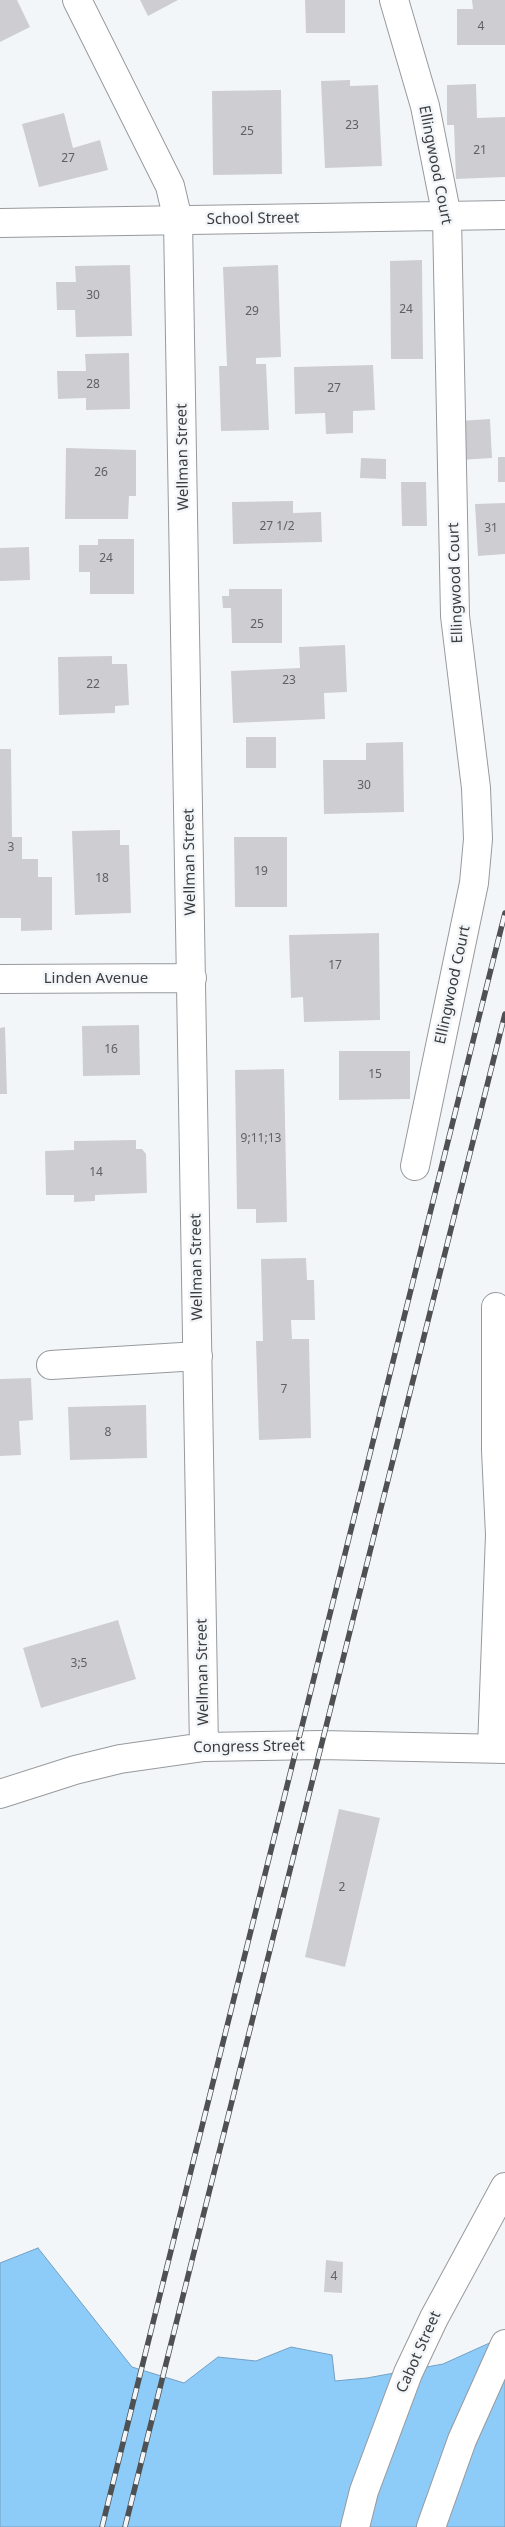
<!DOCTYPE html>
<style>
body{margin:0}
canvas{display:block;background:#f3f6f9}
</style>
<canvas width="505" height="2527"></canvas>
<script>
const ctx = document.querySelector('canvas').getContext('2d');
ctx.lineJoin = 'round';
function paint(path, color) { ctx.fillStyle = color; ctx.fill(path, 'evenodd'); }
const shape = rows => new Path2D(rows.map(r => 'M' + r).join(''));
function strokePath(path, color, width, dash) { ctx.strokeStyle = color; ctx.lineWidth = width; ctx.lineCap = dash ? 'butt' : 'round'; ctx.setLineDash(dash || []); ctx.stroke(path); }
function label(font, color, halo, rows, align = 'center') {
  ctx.font = font + ' "Noto Sans",sans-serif'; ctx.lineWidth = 5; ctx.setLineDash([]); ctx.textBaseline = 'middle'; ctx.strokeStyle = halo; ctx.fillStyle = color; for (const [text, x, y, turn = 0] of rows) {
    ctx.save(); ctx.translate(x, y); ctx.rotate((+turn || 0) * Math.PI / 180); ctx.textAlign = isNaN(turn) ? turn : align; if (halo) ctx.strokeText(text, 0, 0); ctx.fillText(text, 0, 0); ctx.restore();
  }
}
const water = shape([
 [38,2248,132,2367,184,2383,218,2357,256,2361,291,2347,332,2355,335,2381,367,2378,443,2364,505,2336,505,2527,0,2527,0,2263,38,2248]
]);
paint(water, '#8dcbf9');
strokePath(water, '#74a0c1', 1);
paint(shape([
 [0,0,17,0,30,27,0,42],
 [140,0,178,0,148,16],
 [305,0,345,0,345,33,306,33],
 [472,0,505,0,505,45,457,45,457,9,473,9],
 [350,80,350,86,378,85,382,166,325,168,321,81],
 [476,84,477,118,505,117,505,177,456,179,454,125,447,125,447,85],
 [281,90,282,174,213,175,212,91],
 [64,113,73,148,100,140,108,170,39,187,22,124],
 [422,260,423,359,391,359,390,261],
 [130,265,132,336,76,337,75,310,57,310,56,282,76,282,75,266],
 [278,265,281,357,256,358,256,364,266,364,269,430,221,431,219,366,227,366,223,267],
 [129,353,130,409,86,410,86,398,58,399,57,371,86,371,85,354],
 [373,365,375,410,353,411,353,433,326,434,325,413,295,414,294,367],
 [490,419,492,458,460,460,459,421],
 [66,448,136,450,136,496,129,496,128,519,65,519],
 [498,457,505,457,505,482,498,482],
 [361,458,386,459,386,479,360,478],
 [401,482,426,482,427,526,402,526],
 [293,501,293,513,321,512,322,542,233,544,232,502],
 [505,503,505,554,478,556,475,504],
 [98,539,134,539,134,594,90,594,90,572,79,572,79,545,98,545],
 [29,547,30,580,0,581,0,548],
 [229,589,282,589,282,643,232,643,231,608,223,608,222,596,229,596],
 [345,645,347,692,324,693,325,719,233,723,231,671,300,668,299,647],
 [112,656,112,664,127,664,129,705,115,706,115,713,59,715,58,657],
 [246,737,276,737,276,768,246,768],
 [403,742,404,812,324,814,323,760,366,760,366,743],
 [0,749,11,749,12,837,22,837,22,859,38,859,38,877,52,877,52,930,21,931,21,918,0,918],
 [120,830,120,845,129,845,131,913,75,915,72,831],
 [234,837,287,837,287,907,235,907],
 [379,933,380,1020,304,1022,303,997,291,998,289,935],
 [139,1025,140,1075,83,1076,82,1026],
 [5,1027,7,1094,0,1094,0,1028],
 [339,1051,410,1051,410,1099,339,1100],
 [284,1069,287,1222,256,1223,256,1209,237,1209,235,1070],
 [136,1140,136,1149,142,1149,146,1154,147,1193,95,1195,95,1201,74,1202,74,1195,46,1195,45,1151,74,1150,74,1141],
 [306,1258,307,1280,314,1280,315,1320,291,1320,292,1339,309,1339,311,1438,259,1440,256,1341,263,1341,261,1259],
 [31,1378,33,1420,19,1421,21,1455,0,1456,0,1379],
 [146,1405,147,1458,70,1460,68,1407],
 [118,1620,136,1679,41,1708,23,1648],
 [339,1809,380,1818,345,1967,305,1957],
 [326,2260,343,2262,342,2293,324,2292]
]), '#ceced2');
const minor = shape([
 [77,0,170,186,178,220,204,1747],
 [394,0,425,106,447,217,455,616,476,788,478,839,474,883,415,1166],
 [0,223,505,215],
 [0,979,192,978],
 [51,1365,198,1356],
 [492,1748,500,1535,496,1450,496,1307],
 [0,1794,75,1770,120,1759,204,1747,321,1745,505,1749]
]);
const highway = shape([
 [355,2527,364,2491,408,2373,434,2318,505,2187],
 [431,2527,462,2440,505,2344]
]);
strokePath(minor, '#979a9d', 30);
strokePath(highway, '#979a9d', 30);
strokePath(minor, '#fff', 28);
strokePath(highway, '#fff', 28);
const rail = shape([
 [102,2527,505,913],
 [125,2527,505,1014]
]);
strokePath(rail, '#4e5051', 5.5);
strokePath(rail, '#f3f6f9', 4, [11]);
label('12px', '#606062', null, [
 ["4",481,27],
 ["23",352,126],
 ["25",247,132],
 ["21",480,151],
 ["27",68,159],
 ["30",93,296],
 ["24",406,310],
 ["29",252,312],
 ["28",93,385],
 ["27",334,389],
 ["26",101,473],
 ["27 1/2",277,527],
 ["31",491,529],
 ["24",106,559],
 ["25",257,625],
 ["23",289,681],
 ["22",93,685],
 ["30",364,786],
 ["3",11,848],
 ["19",261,872],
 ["18",102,879],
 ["17",335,966],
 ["16",111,1050],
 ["15",375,1075],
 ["9;11;13",261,1139],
 ["14",96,1173],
 ["7",284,1390],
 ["8",108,1433],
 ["3;5",79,1664],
 ["2",342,1888],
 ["4",334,2277]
]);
label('15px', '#3b3c3d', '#f3f6f9', [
 ["Ellingwood Court",435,165,79],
 ["School Street",253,219,-1],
 ["Wellman Street",183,457,-91],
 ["Ellingwood Court",456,583,-92],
 ["Wellman Street",190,862,-91],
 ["Linden Avenue",96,979],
 ["Ellingwood Court",453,985,-78],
 ["Wellman Street",197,1267,-91],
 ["Wellman Street",203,1672,-91],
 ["Congress Street",249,1747,-1],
 ["Cabot Street",419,2352,-66]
]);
</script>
